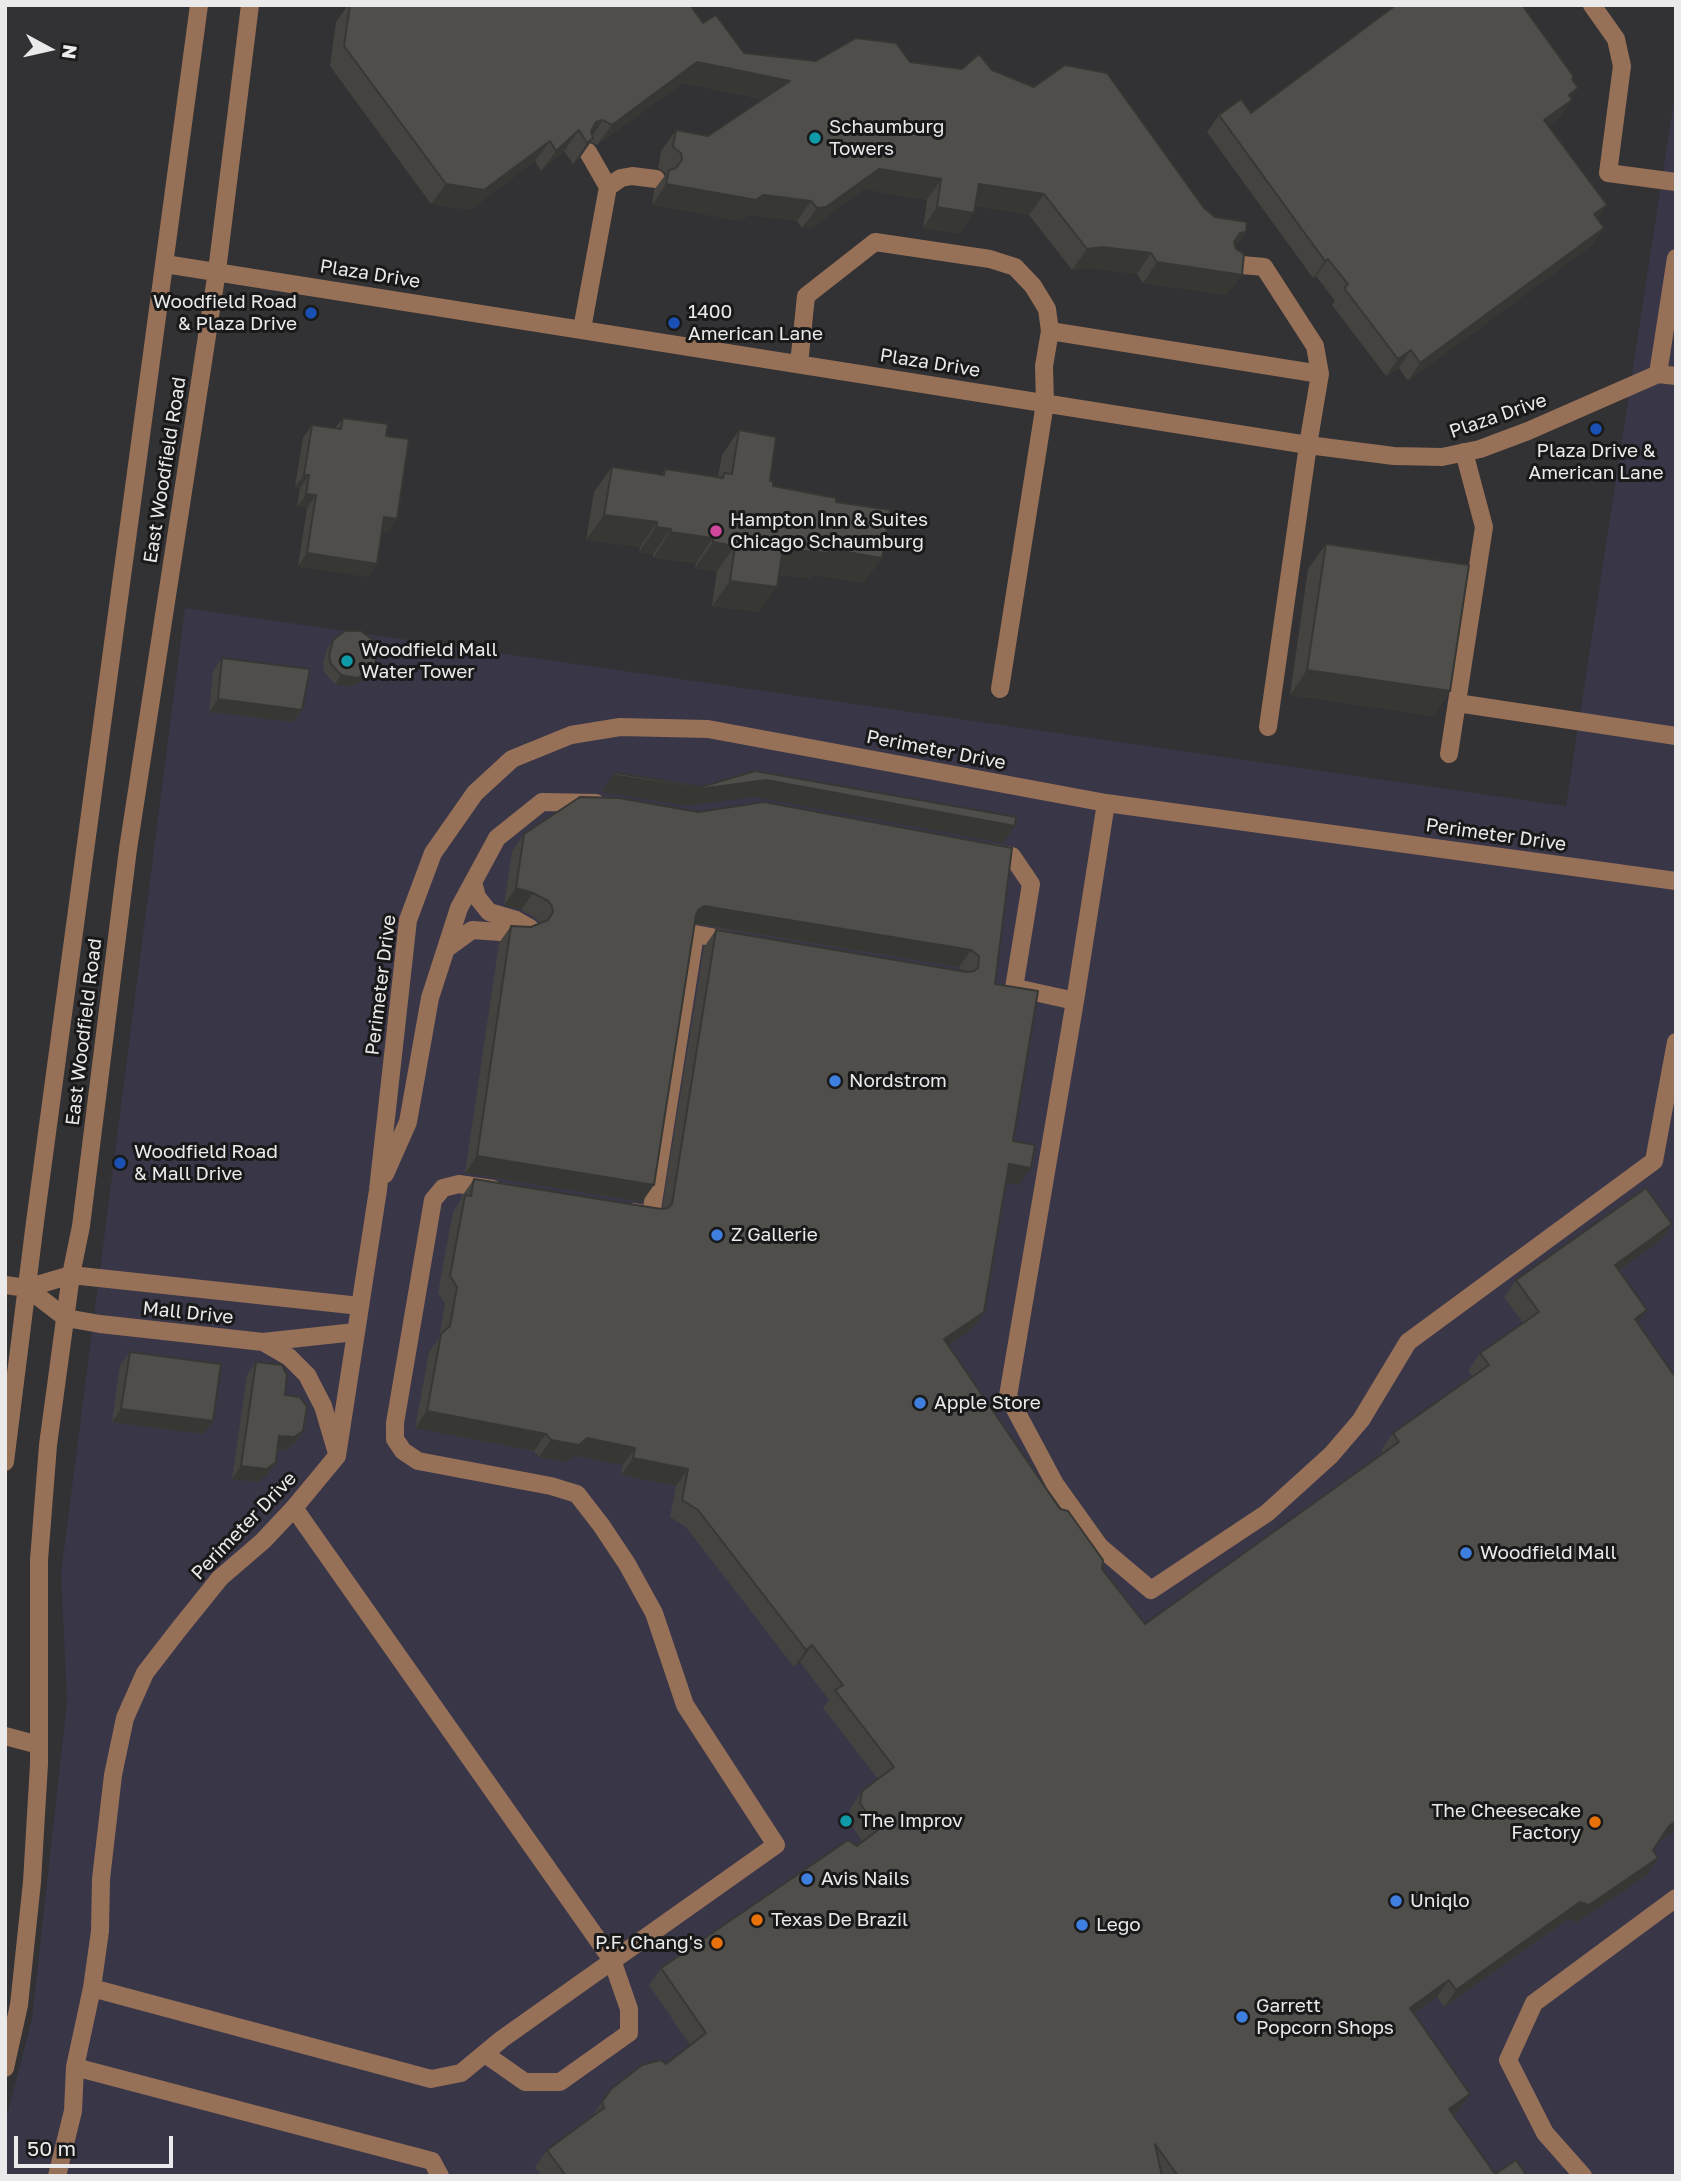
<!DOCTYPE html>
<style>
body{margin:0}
#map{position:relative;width:1681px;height:2181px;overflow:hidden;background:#323133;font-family:"Golos Text",sans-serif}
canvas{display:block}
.frame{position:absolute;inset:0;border:7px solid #ebeaeb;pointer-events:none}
.north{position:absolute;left:14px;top:14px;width:70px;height:70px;-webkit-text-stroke:5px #19191a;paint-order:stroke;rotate:98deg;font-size:19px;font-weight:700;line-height:28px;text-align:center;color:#ebeaeb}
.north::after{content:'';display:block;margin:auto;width:24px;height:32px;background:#ebeaeb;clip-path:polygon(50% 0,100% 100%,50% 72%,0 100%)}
.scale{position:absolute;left:14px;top:2136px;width:159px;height:32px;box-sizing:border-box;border:4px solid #ebeaeb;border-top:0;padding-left:9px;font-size:21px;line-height:24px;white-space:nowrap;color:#ebeaeb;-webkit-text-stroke:5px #19191a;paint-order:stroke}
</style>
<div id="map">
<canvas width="1681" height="2181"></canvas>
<div class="frame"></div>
<div class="north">N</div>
<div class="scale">50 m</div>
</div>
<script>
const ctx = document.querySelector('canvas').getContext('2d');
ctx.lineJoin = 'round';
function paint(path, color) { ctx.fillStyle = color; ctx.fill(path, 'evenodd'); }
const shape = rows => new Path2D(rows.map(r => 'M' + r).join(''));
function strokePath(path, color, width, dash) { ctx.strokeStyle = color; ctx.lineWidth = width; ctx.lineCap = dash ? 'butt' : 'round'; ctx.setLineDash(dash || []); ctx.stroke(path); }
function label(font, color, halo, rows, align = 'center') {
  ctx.font = font + ' "Golos Text",sans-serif'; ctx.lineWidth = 6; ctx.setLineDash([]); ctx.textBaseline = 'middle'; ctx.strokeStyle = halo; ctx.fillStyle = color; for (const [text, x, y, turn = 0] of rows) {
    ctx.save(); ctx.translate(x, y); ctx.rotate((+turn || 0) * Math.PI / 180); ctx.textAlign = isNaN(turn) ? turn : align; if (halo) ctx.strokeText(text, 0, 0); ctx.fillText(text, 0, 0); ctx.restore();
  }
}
paint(shape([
 [1676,87,1676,2176,5,2176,5,2123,32,2019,67,1702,61,1573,185,608,1566,806]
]), '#393648');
strokePath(shape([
 [1592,5,1616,39,1622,66,1608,173,1676,182],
 [588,152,608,187],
 [165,264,1308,445,1394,456,1442,457,1480,449,1528,431,1658,374,1676,376],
 [1231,264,1264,267,1315,346,1320,374],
 [582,329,608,187,621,178,632,176,656,179],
 [1050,331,1320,374,1308,445,1268,727],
 [799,364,806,296,875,242,990,259,1015,267,1033,286,1047,309,1050,331,1044,366,1045,403,1000,689],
 [1658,374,1676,258],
 [1457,703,1676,736],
 [1449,754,1484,527,1464,452],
 [1106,803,1075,1001,1008,1396,1055,1484,1100,1547,1151,1590,1267,1513,1331,1455,1361,1420,1408,1342,1654,1161,1676,1042],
 [989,852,1012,856,1031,884,1014,988],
 [473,882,477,897,489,912,516,920,530,928],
 [446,949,472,930,515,933,527,929],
 [1016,988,1075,1001],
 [385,1174,408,1122,430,998,459,908,497,838,542,802,596,803],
 [634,1212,651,1215,695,934,733,941],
 [5,1285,27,1288,71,1275,360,1306],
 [27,1288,66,1318,100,1324,263,1342,355,1332],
 [263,1342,289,1357,307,1375,323,1406,336,1450],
 [5,1462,35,1222,199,5],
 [294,1508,612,1960,629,2009,629,2033,560,2082,525,2082,485,2054],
 [5,1736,39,1745],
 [92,1988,431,2079,461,2073,502,2039,776,1845,685,1705,654,1613,627,1564,601,1525,577,1494,551,1486,418,1461,403,1451,395,1439,395,1423,433,1200,443,1188,459,1184,493,1189],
 [75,2067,432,2161,440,2176],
 [5,2068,19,2005,32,1882,39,1764,39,1560,48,1445,71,1275,81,1226,128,849,217,271,250,5],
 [57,2176,73,2111,75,2067,92,1988,100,1931,101,1879,113,1775,125,1718,145,1673,179,1629,220,1578,263,1541,294,1508,337,1456,378,1190,408,920,433,853,475,793,512,759,571,735,620,727,708,729,1106,803,1676,881],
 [1583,2176,1545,2133,1508,2060,1534,2003,1676,1898]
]), '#977058', 18);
paint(shape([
 [348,5,690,5,703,23,744,53,816,61,910,62,962,69,992,70,1204,208,1235,248,1227,295,1143,283,1137,274,1088,268,1072,270,1029,215,975,206,974,213,960,234,923,228,927,200,864,189,812,228,802,228,797,221,748,215,741,221,652,205,654,190,666,174,658,168,661,151,676,130,708,136,763,99,683,83,597,145,591,142,579,159,573,164,564,151,541,171,535,161,470,210,431,204,330,66,336,22],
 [1572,80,1572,100,1560,117,1548,126,1607,205,1597,219,1592,245,1408,381,1399,368,1386,376,1332,305,1335,301,1316,276,1313,278,1207,132,1219,115,1251,113],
 [343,418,386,436,397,519,388,532,382,531,368,577,298,566,307,508,297,507,300,488,295,487,303,438,312,425,335,428],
 [739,430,773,486,836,502,864,583,812,575,810,578,779,575,759,612,712,606,717,571,695,568,696,563,653,558,653,554,639,552,640,547,586,540,594,492,612,467,661,475,665,469,718,477,722,455],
 [1326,544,1450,691,1433,716,1290,695,1308,569],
 [333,640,365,680,350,687,335,684,324,672,323,664,327,649],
 [222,658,302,710,293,722,209,712,213,671],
 [698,812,1012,848,995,984,1019,1185,1006,1183,984,1312,972,1329,949,1345,1060,1509,1102,1569,1145,1624,1383,1453,1381,1450,1393,1433,1472,1376,1468,1371,1480,1353,1523,1323,1504,1297,1516,1280,1672,1224,1660,1241,1619,1270,1638,1324,1676,1378,1676,1830,1658,1842,1653,1850,1647,1875,1577,1922,1568,1919,1444,2007,1437,1997,1414,2013,1458,2111,1453,2115,1495,2174,1527,2176,542,2176,535,2167,547,2150,591,2118,611,2089,666,2064,690,2045,649,1985,661,1968,862,1841,848,1820,850,1809,862,1791,878,1779,823,1708,829,1700,800,1662,794,1667,686,1527,670,1517,676,1486,621,1475,623,1465,575,1456,567,1462,539,1457,534,1451,415,1428,429,1352,439,1338,445,1304,438,1293,453,1212,461,1200,462,1196,474,1179,662,1209,704,947,716,930,965,972,959,967,694,924,642,1202,465,1173,499,943,511,926,531,927,540,923,536,918,521,910,504,905,512,851,524,834],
 [130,1352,204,1434,112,1422,120,1365],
 [256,1362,285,1395,303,1431,294,1444,285,1450,277,1449,276,1462,267,1475,258,1482,232,1479,247,1375]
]), '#444340');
paint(shape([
 [697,62,790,81,776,101,683,83,597,145,612,125],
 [1578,88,1568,103,1572,100,1560,117,1532,137,1544,120,1569,95],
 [603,120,589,141,585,139,596,122],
 [579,130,564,151,541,171,556,151],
 [593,138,579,159,573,164,587,143],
 [550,141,535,161,470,210,431,204,446,184],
 [879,169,941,179,927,200,864,189,812,228,802,228,817,208],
 [666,184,811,201,797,221,748,215,741,221,652,205],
 [979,184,1044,194,1029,215,964,204],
 [1607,205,1595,223,1594,214],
 [937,207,974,213,960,234,923,228],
 [1604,228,1592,245,1408,381,1420,363],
 [1246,232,1232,253,1226,254,1240,233],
 [1102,247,1151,253,1137,274,1088,268,1072,270,1087,249],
 [1328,259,1316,276,1313,278,1325,261],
 [1157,262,1242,275,1227,295,1143,283],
 [1411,350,1399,368,1386,376,1398,359],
 [304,475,309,475,300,488,295,487],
 [306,494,316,495,307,508,297,507],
 [604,515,657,522,640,547,586,540],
 [384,517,397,519,388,532,375,530],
 [656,527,671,529,653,554,639,552],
 [670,532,713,538,696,563,653,558],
 [713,542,735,546,717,571,695,568],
 [783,549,829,549,882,558,864,583,812,575,810,578,765,574],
 [307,553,377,564,368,577,298,566],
 [730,581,777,587,759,612,712,606],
 [1307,670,1450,691,1433,716,1290,695],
 [371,671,365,680,350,687,335,684,341,675],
 [218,699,302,710,293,722,209,712],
 [613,775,700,789,766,780,1015,826,1003,843,754,797,688,806,601,792],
 [516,888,533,893,521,910,504,905],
 [704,906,971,950,959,967,692,923,699,909],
 [477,1156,654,1185,642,1202,465,1173],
 [1009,1164,1031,1168,1019,1185,997,1181],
 [1672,1224,1660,1241,1603,1282,1615,1265],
 [1647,1310,1635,1327,1635,1319],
 [984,1312,972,1329,933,1356,944,1339],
 [121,1409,213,1421,204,1434,112,1422],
 [427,1411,546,1434,534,1451,415,1428],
 [303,1431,294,1444,285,1450,270,1449,279,1436],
 [587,1438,635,1448,623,1465,575,1456,567,1462,539,1457,551,1440],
 [633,1458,688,1469,676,1486,621,1475],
 [276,1462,267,1475,258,1482,232,1479,241,1466],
 [812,1645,800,1662,794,1667,806,1650],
 [1676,1821,1676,1830,1657,1843,1669,1826],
 [1658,1858,1647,1875,1577,1922,1568,1919,1444,2007,1456,1990,1580,1902],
 [1449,1980,1437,1997,1398,2025,1410,2008],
 [1470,2094,1458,2111,1437,2126,1449,2109]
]), '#373734');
const building = shape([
 [350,5,690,5,703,23,716,15,744,53,816,61,856,38,896,43,910,62,962,69,979,54,992,70,1034,87,1065,65,1107,73,1204,208,1215,217,1247,222,1246,232,1240,233,1234,242,1236,249,1244,254,1242,275,1157,262,1151,253,1102,247,1087,249,1044,194,979,184,974,213,937,207,941,179,879,169,826,207,817,208,811,201,763,195,756,200,666,184,669,170,676,168,682,160,681,153,673,147,676,130,708,136,790,81,697,62,612,125,603,120,596,122,591,131,593,138,587,143,579,130,556,151,550,141,484,190,446,184,344,46,350,5],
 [1396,5,1522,5,1574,77,1572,79,1578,88,1569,95,1572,100,1544,120,1607,205,1594,214,1604,228,1420,363,1411,350,1398,359,1344,288,1348,284,1328,259,1325,261,1219,115,1241,99,1251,113,1396,5],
 [343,418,388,424,386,436,409,439,397,519,384,517,377,564,307,553,316,495,306,494,309,475,304,475,312,425,341,429,343,418],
 [739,430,776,437,770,481,773,481,773,486,836,498,836,502,890,510,882,558,829,549,828,553,783,549,777,587,730,581,735,546,713,542,713,538,670,532,671,529,656,527,657,522,604,515,612,467,664,475,665,469,723,478,724,473,732,474,739,430],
 [1326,544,1469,565,1450,691,1307,670,1326,544],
 [345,631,361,631,374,641,377,649,375,664,371,671,357,678,341,675,331,664,329,656,333,640,345,631],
 [222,658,310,669,302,710,218,699,222,658],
 [755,771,1016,817,1015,826,766,780,700,789,613,775,617,773,701,787,755,771],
 [580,797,619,798,698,812,764,802,1012,848,995,984,1038,991,1013,1141,1035,1145,1031,1168,1009,1164,984,1312,944,1339,1060,1509,1068,1511,1103,1560,1102,1569,1145,1624,1399,1442,1393,1433,1489,1365,1480,1353,1539,1312,1516,1280,1646,1188,1672,1224,1615,1265,1647,1310,1635,1319,1676,1378,1676,1821,1669,1826,1653,1850,1658,1858,1589,1905,1580,1902,1456,1990,1449,1980,1410,2008,1470,2094,1449,2109,1495,2174,1516,2160,1527,2176,1178,2176,1155,2144,1162,2176,566,2176,547,2150,604,2108,602,2102,611,2089,642,2065,661,2060,666,2064,706,2033,661,1968,848,1840,857,1846,878,1830,860,1803,862,1791,894,1767,835,1690,843,1685,812,1645,806,1650,698,1510,682,1500,688,1469,633,1458,635,1448,587,1438,579,1445,551,1440,546,1434,427,1411,441,1334,450,1326,457,1287,450,1276,465,1195,471,1196,474,1179,661,1209,668,1208,672,1204,716,930,967,972,974,971,978,968,979,956,971,950,704,906,699,909,696,915,654,1185,477,1156,511,926,531,927,548,920,553,912,552,906,548,901,533,893,516,888,524,834,580,797],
 [130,1352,221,1364,213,1421,121,1409,130,1352],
 [256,1362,282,1365,287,1375,285,1395,300,1397,307,1407,303,1431,294,1437,279,1436,276,1462,267,1469,241,1466,256,1362]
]);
paint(building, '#4f4e4b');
strokePath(building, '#373734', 2);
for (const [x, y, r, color] of [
 [815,138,7,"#0f9aa8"],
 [311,313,7,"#1a4fb4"],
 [674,323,7,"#1a4fb4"],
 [1596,429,7,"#1a4fb4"],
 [716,531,7,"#d1479c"],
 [347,661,7,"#0f9aa8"],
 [835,1081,7,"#3f7fe0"],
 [120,1163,7,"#1a4fb4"],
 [717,1235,7,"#3f7fe0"],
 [920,1403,7,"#3f7fe0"],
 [1466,1553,7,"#3f7fe0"],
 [846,1821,7,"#0f9aa8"],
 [1595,1822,7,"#e8710a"],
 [807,1879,7,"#3f7fe0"],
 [1396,1901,7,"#3f7fe0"],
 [757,1920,7,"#e8710a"],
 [1082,1925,7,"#3f7fe0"],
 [717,1943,7,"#e8710a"],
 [1242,2017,7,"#3f7fe0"]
]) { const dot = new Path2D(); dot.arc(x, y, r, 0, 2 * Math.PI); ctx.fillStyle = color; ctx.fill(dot); strokePath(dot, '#19191a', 2.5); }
label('19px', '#ebeaeb', '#19191a', [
 ["Schaumburg",829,127],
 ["Towers",829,149],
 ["Woodfield Road",297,302,"right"],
 ["& Plaza Drive",297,324,"right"],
 ["1400",688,312],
 ["American Lane",688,334],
 ["Plaza Drive &",1596,451,"center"],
 ["American Lane",1596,473,"center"],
 ["Hampton Inn & Suites",730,520],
 ["Chicago Schaumburg",730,542],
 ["Woodfield Mall",361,650],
 ["Water Tower",361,672],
 ["Nordstrom",849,1081],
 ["Woodfield Road",134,1152],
 ["& Mall Drive",134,1174],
 ["Z Gallerie",731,1235],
 ["Apple Store",934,1403],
 ["Woodfield Mall",1480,1553],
 ["The Cheesecake",1581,1811,"right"],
 ["Factory",1581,1833,"right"],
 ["The Improv",860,1821],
 ["Avis Nails",821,1879],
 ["Uniqlo",1410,1901],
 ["Texas De Brazil",771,1920],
 ["Lego",1096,1925],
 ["P.F. Chang's",703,1943,"right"],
 ["Garrett",1256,2006],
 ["Popcorn Shops",1256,2028]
], 'left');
label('19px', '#ebeaeb', '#19191a', [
 ["Plaza Drive",370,274,9],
 ["Plaza Drive",930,363,9],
 ["Plaza Drive",1498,416,-19],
 ["East Woodfield Road",165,470,-81],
 ["Perimeter Drive",936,750,11],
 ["Perimeter Drive",1496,835,8],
 ["Perimeter Drive",381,985,-83],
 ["East Woodfield Road",84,1032,-83],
 ["Mall Drive",188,1313,6],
 ["Perimeter Drive",244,1526,-46]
]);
</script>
